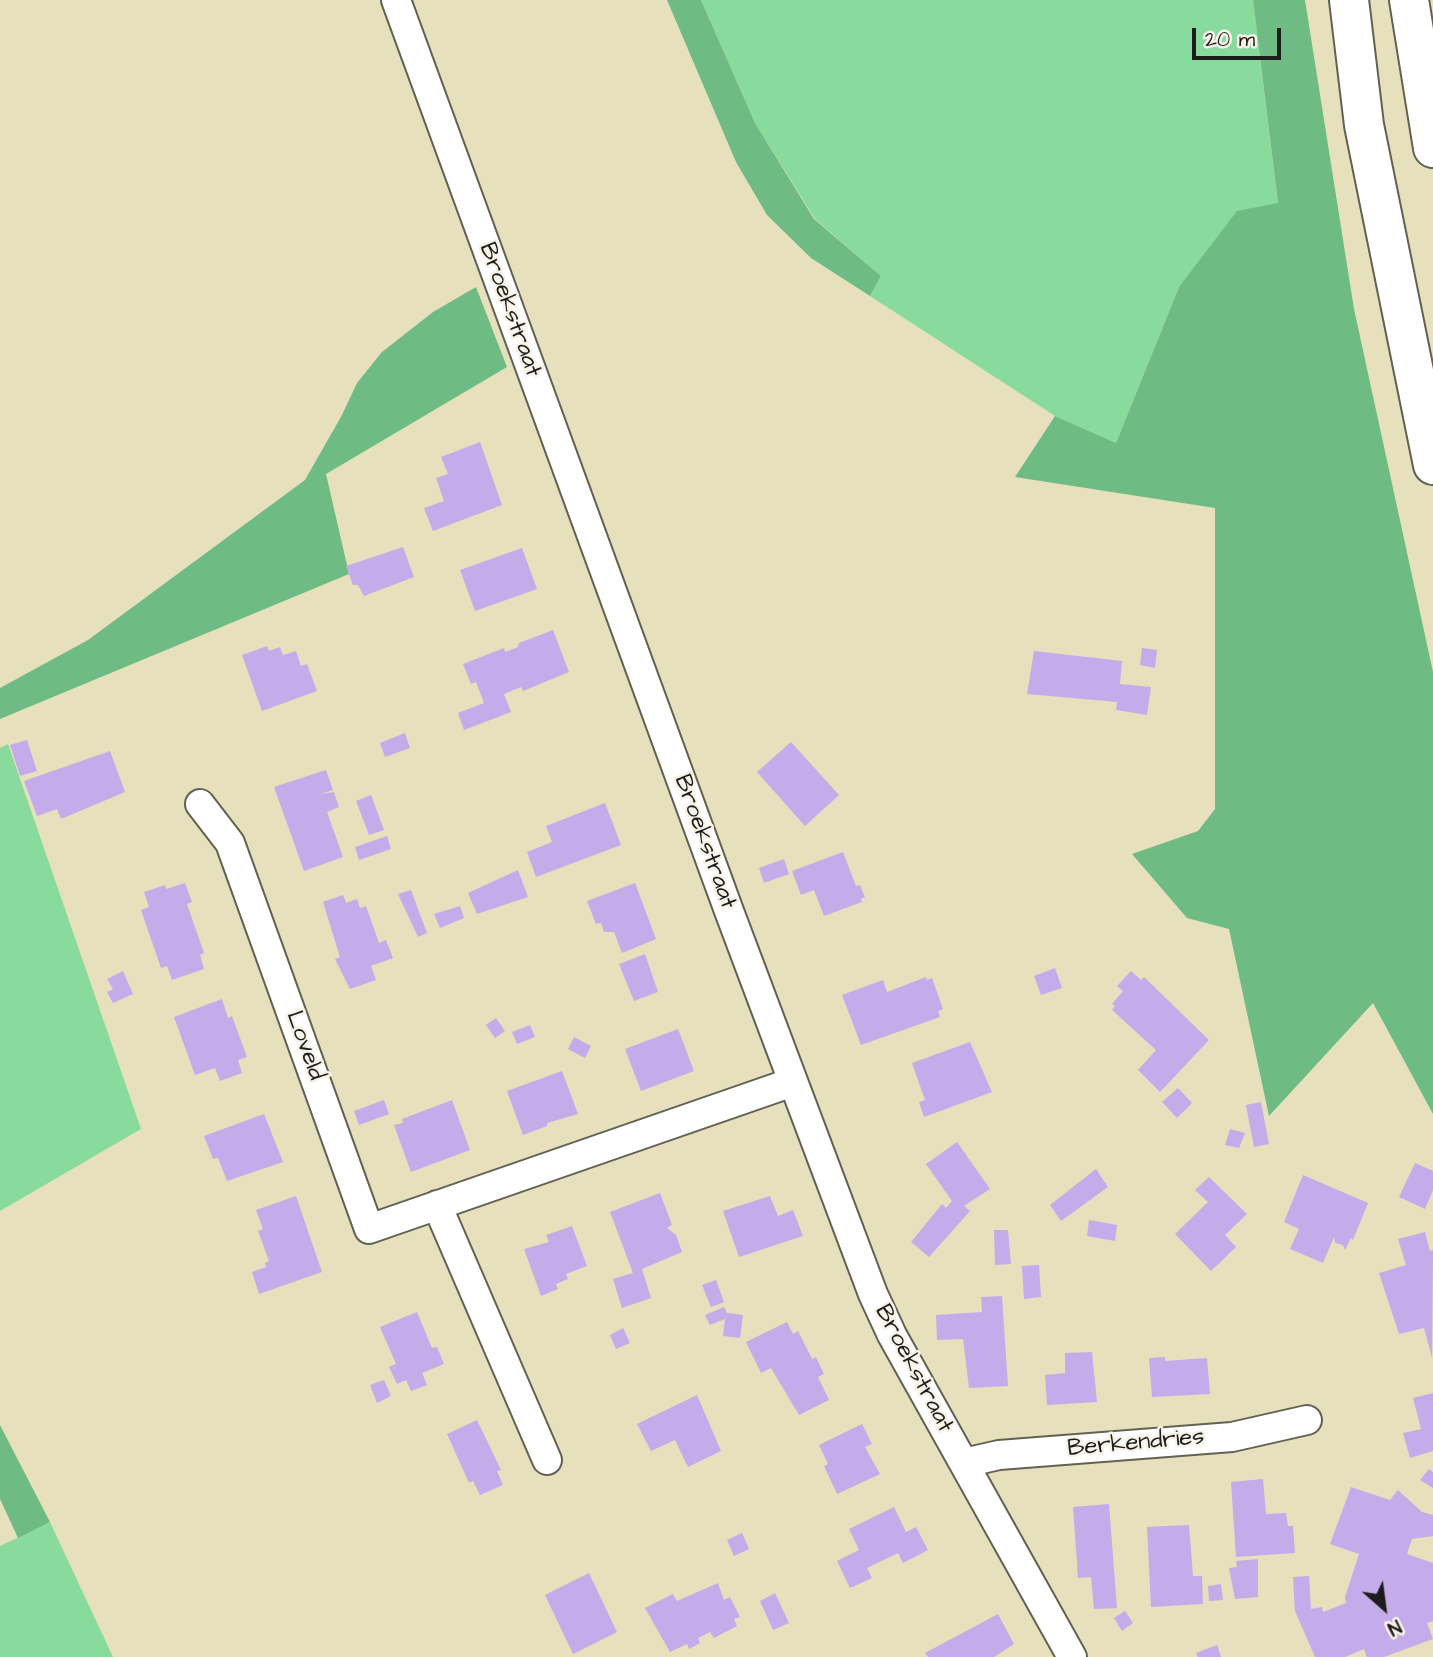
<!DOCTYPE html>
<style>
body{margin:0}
#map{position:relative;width:1433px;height:1657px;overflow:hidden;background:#e7e0bd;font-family:"Architects Daughter",sans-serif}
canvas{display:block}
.north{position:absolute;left:1349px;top:1573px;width:70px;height:70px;-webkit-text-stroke:5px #f7f3e8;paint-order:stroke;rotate:152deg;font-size:19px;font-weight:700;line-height:28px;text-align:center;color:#1c1c1c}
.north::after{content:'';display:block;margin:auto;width:24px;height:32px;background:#1c1c1c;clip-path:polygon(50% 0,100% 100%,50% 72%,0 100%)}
.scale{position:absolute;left:1192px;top:28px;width:89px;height:32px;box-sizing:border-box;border:4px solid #1c1c1c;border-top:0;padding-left:9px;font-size:21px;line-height:24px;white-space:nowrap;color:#1c1c1c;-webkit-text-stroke:5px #f7f3e8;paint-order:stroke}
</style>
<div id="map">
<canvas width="1433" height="1657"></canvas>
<div class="north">N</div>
<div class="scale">20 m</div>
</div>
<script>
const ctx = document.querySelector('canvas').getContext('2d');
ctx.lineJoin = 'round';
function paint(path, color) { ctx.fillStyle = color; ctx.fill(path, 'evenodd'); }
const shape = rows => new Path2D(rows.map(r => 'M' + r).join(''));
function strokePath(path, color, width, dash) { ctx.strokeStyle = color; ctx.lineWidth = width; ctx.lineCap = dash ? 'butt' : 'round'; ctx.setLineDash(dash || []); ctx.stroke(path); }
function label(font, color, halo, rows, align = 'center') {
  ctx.font = font + ' "Architects Daughter",sans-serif'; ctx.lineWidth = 5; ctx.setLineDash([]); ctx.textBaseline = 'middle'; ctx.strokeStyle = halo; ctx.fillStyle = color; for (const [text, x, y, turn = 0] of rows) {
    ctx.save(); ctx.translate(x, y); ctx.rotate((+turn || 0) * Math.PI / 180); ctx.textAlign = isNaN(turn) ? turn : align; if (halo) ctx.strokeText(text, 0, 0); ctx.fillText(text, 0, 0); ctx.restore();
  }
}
paint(shape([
 [701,0,1253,0,1278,204,1179,287,1116,443,1055,416,870,296,881,276,815,219,755,123],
 [8,744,141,1129,0,1211,0,748],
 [50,1522,113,1657,0,1657,0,1546]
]), '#88db9d');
paint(shape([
 [667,0,701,0,755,123,814,219,881,276,870,296,811,258,767,215,736,162],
 [1253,0,1305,0,1354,309,1433,672,1433,1114,1373,1003,1269,1116,1229,929,1187,918,1132,854,1198,831,1215,809,1215,508,1015,477,1055,416,1116,443,1179,287,1237,211,1278,203],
 [476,287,507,367,326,474,349,574,0,719,0,688,88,640,305,480,342,415,357,383,382,352,433,312],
 [0,1425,50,1522,18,1538,0,1499]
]), '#6ebb84');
paint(shape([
 [480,442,502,505,433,531,424,508,444,501,436,478,448,474,441,457],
 [403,547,414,577,364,596,358,585,353,585,346,566],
 [522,548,537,589,475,611,460,570],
 [553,630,569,672,523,691,521,687,504,694,511,712,464,730,458,713,484,703,476,682,471,684,463,664,504,648,505,652,518,647,519,643],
 [267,646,269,651,280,647,283,655,296,651,301,666,307,664,317,691,262,711,242,655],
 [1142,648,1157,650,1155,668,1140,665],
 [1034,651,1122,661,1120,684,1151,687,1147,715,1116,710,1117,702,1027,694],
 [405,733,410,748,385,757,380,743],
 [27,740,37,771,20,776,10,745],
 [791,742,839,795,805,826,757,772],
 [110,751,125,792,61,819,57,809,37,816,24,781],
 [326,770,333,790,321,794,334,792,339,807,327,812,343,857,304,871,274,787],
 [371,795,384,830,369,835,356,801],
 [605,803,621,845,536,877,527,852,552,842,546,826],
 [387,836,391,849,359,860,355,847],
 [843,852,856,886,860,885,865,897,861,899,862,902,824,916,814,890,801,895,792,871],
 [784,859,789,874,764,883,759,868],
 [518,870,528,897,477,914,468,893],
 [185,883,192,902,187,904,204,953,200,955,204,969,172,980,167,966,161,968,141,910,149,907,144,892,165,885,166,889],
 [635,883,656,939,622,953,614,932,604,932,601,923,596,924,587,901],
 [411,890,427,933,418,937,398,894],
 [343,895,346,903,357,899,360,908,366,906,379,943,386,940,393,958,371,966,376,980,350,989,335,959,340,957,323,902],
 [460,906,464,918,440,928,434,914],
 [645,954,658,992,634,1001,619,964],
 [1055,968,1062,988,1041,995,1034,976],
 [123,971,133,994,113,1003,107,992,113,989,107,979],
 [1131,971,1141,980,1144,977,1209,1040,1160,1092,1138,1070,1156,1050,1112,1010,1115,1006,1112,1004,1123,991,1117,986],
 [926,977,927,980,932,978,943,1009,938,1011,940,1017,861,1045,842,995,883,980,887,992],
 [222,999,228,1018,232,1016,247,1057,238,1060,242,1073,220,1081,215,1068,195,1075,174,1017],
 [496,1018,505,1031,495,1038,486,1025],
 [530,1025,535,1037,517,1044,512,1032],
 [678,1029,694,1071,641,1091,625,1049],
 [574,1037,591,1046,585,1058,568,1049],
 [970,1042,992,1092,924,1117,919,1102,925,1100,912,1063],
 [562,1071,578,1114,547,1123,547,1126,523,1135,507,1091],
 [1178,1088,1192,1103,1177,1118,1162,1102],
 [384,1100,389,1114,359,1125,354,1111],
 [452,1100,470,1150,411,1172,394,1125,403,1123,402,1119],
 [1261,1102,1269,1144,1254,1147,1246,1105],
 [264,1114,283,1162,227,1181,218,1158,213,1159,204,1136],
 [1230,1129,1245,1133,1239,1148,1225,1145],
 [957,1142,990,1189,964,1206,970,1211,929,1257,911,1242,942,1204,946,1208,952,1201,926,1164],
 [1415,1163,1433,1171,1433,1190,1425,1209,1399,1197],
 [1096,1169,1108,1187,1061,1221,1050,1205],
 [1303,1175,1368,1203,1353,1240,1351,1238,1345,1250,1343,1245,1335,1243,1334,1237,1323,1263,1290,1249,1299,1229,1284,1222],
 [1209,1177,1247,1214,1225,1235,1236,1247,1211,1271,1175,1234,1208,1202,1195,1190],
 [660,1193,672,1225,667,1228,676,1235,682,1252,642,1269,651,1298,622,1308,613,1279,633,1273,610,1212],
 [296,1196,322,1272,259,1294,252,1272,266,1267,265,1263,269,1261,258,1231,263,1229,256,1210],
 [770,1196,778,1216,793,1210,803,1236,739,1257,723,1211],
 [1089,1220,1117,1225,1115,1241,1087,1236],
 [572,1226,587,1266,566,1274,568,1279,556,1284,558,1289,541,1296,524,1249,549,1242,546,1235],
 [994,1230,1008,1230,1011,1264,995,1265],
 [1425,1232,1430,1251,1433,1250,1432,1358,1424,1328,1399,1334,1379,1273,1406,1265,1398,1239],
 [1039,1265,1041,1297,1024,1299,1022,1266],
 [716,1280,724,1302,711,1307,702,1285],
 [1002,1296,1008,1386,969,1388,963,1339,937,1340,936,1315,982,1312,981,1297],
 [724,1307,727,1313,743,1315,740,1338,723,1336,725,1319,710,1325,705,1315],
 [417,1312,432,1348,437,1347,444,1364,422,1373,427,1385,411,1391,406,1380,397,1384,389,1367,396,1364,380,1327],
 [787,1322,793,1334,798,1331,812,1359,816,1357,824,1374,818,1377,829,1400,799,1415,771,1368,761,1373,746,1342],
 [623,1328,630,1343,616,1349,610,1335],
 [1092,1352,1097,1402,1047,1405,1045,1375,1065,1373,1065,1353],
 [1165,1357,1165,1361,1207,1358,1210,1394,1152,1397,1149,1358],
 [384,1380,391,1396,377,1403,370,1385],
 [1433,1393,1433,1451,1410,1458,1403,1433,1421,1429,1413,1398],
 [697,1395,721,1451,688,1467,675,1440,651,1451,637,1424],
 [477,1420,501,1470,497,1471,503,1485,480,1495,473,1481,469,1483,447,1434],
 [862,1424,872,1444,865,1447,880,1474,837,1494,824,1466,828,1464,819,1445],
 [1429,1469,1433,1472,1433,1488,1420,1480],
 [1263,1479,1266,1514,1286,1513,1288,1526,1293,1526,1295,1553,1236,1557,1231,1482],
 [1351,1487,1390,1500,1398,1490,1422,1512,1433,1515,1433,1536,1412,1539,1407,1554,1433,1563,1433,1621,1427,1623,1433,1639,1384,1657,1367,1657,1364,1649,1345,1657,1315,1657,1295,1611,1293,1577,1309,1576,1311,1609,1322,1607,1323,1612,1346,1603,1345,1597,1359,1554,1330,1544],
 [1109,1504,1117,1608,1094,1609,1091,1577,1078,1578,1073,1507],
 [894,1507,906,1532,916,1527,928,1550,903,1563,898,1553,867,1568,872,1578,850,1588,837,1561,859,1550,849,1529],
 [1189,1525,1193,1576,1202,1576,1203,1604,1151,1607,1147,1527],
 [742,1533,749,1549,734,1556,727,1540],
 [1258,1559,1258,1597,1235,1599,1229,1568,1237,1567,1236,1561],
 [589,1573,617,1632,573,1654,545,1595],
 [718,1583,724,1600,730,1597,740,1617,734,1619,737,1626,714,1638,710,1632,698,1638,700,1643,689,1649,687,1644,670,1652,645,1608,673,1594,677,1601],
 [1221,1584,1223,1600,1209,1601,1208,1586],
 [775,1593,789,1623,773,1630,760,1601],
 [1125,1611,1133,1623,1122,1631,1114,1618],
 [998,1614,1014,1644,994,1657,928,1657,925,1653],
 [1217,1645,1221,1657,1198,1657,1196,1653]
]), '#c4abea');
const street = shape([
 [396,0,729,911,873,1294,892,1335,1072,1657],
 [200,804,230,843,369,1229,793,1082],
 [437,1205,547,1460],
 [964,1463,999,1455,1232,1437,1307,1420]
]);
const highway = shape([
 [1349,0,1364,125,1433,465],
 [1409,0,1433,148]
]);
strokePath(street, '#636154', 32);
strokePath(highway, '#636154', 42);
strokePath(street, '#fff', 28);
strokePath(highway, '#fff', 38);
label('24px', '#1c1c1c', '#f7f3e8', [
 ["Broekstraat",509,310,70],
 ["Broekstraat",704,842,70],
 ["Loveld",304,1046,70],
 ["Broekstraat",913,1369,62],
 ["Berkendries",1136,1444,-5]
]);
</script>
